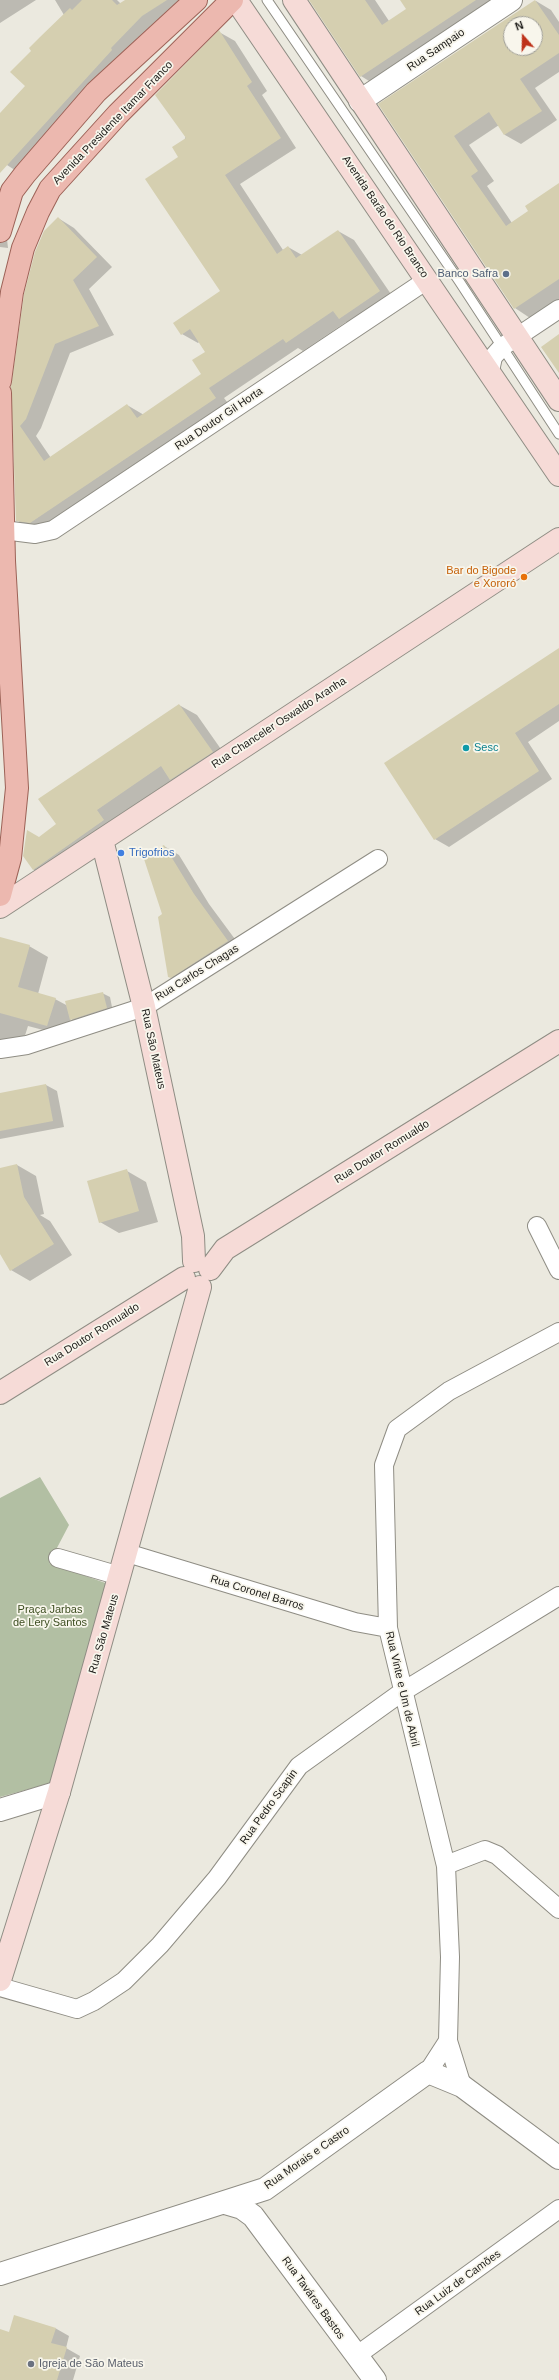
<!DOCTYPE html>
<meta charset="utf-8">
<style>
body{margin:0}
#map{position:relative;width:559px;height:2380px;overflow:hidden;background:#ebe9df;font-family:Arial,sans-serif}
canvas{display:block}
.north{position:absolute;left:503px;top:16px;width:40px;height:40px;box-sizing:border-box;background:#f8f6ec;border:1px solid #a09f98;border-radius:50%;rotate:340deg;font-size:11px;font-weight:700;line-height:16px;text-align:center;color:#1d1c19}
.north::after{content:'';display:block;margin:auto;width:14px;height:18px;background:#be321a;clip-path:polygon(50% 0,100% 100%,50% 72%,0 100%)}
</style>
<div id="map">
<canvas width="559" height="2380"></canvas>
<div class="north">N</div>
</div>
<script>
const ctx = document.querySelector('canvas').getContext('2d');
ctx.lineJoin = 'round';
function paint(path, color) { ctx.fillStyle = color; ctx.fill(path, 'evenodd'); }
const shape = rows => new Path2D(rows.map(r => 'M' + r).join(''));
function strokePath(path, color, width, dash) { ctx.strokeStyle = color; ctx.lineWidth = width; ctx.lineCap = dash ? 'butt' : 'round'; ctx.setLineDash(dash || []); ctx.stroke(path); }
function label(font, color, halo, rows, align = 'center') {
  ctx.font = font + ' Arial,sans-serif'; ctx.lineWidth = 3.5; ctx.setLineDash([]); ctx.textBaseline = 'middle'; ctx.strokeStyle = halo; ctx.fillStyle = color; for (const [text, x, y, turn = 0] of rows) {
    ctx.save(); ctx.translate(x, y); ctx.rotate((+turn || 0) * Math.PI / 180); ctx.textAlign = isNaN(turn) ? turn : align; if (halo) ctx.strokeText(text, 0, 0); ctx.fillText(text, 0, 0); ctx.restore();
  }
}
paint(shape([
 [40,1477,69,1525,49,1563,111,1585,51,1783,0,1797,0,1498]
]), '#b2bfa3');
paint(shape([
 [0,0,36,0,0,23],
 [55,0,117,0,121,4,127,0,194,0,21,174,7,165,0,165,0,114,26,86,33,51,64,15],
 [310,0,375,0,389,21,407,9,401,0,505,0,377,86,361,76],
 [536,1,551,10,559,22,559,72,535,88,557,120,521,144,505,135,499,125,469,145,494,181,487,186,512,223,529,211,559,184,559,299,530,318,515,308,379,104],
 [511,24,535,24,535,48,511,48],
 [219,32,235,41,267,91,262,95,296,148,240,184,283,250,288,247,302,255,338,231,354,240,395,300,355,327,346,322,303,351,298,348,224,398,231,407,46,531,32,530,17,520,12,387,58,218,74,228,112,267,89,289,114,335,70,353,41,428,36,436,51,458,127,405,144,415,203,375,206,352,199,342,198,343,182,334,222,292,179,157],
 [0,200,7,239,8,248,0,247],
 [559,650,559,721,528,742,552,779,449,847,435,839],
 [179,705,197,715,230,762,188,789,172,780,114,820,51,880,34,870,24,856,39,838,57,825],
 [164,846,179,855,209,904,243,950,185,985,169,976],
 [0,938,29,946,48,957,38,994,55,999,68,1006,102,993,110,997,113,1012,78,1023,71,1019,66,1036,28,1026,22,1045,0,1039],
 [46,1085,57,1091,64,1127,0,1139,0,1094],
 [17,1165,36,1176,44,1214,40,1215,50,1221,72,1255,30,1281,11,1270,0,1253,0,1169],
 [127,1171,146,1182,158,1222,119,1233,100,1222],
 [55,2328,69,2336,66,2348,80,2356,73,2380,0,2380,0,2330,9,2333]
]), '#0003');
paint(shape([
 [82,0,112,0,117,5,125,0,167,0,142,16,111,48,112,50,0,173,0,113,25,86,10,72,31,51,29,48,40,37,70,8,72,10],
 [309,0,365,0,382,25,406,9,400,0,476,0,360,77],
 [535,0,559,35,559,53,520,79,542,111,504,135,489,112,454,136,478,171,471,176,506,226,528,211,525,206,559,183,559,279,514,309,378,104],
 [511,24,535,24,535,48,511,48],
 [219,30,252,82,247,86,281,138,225,175,277,254,288,246,296,258,338,230,380,291,339,319,333,311,286,343,283,339,209,388,216,398,30,523,16,521,11,387,24,294,35,252,44,231,58,217,97,257,73,280,99,326,55,344,26,419,20,426,44,461,127,404,137,418,201,374,192,360,205,352,190,329,181,335,173,323,220,291,145,179,178,157,172,147,186,138,155,95],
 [559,334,559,373,541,347],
 [559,648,559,704,515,733,539,771,434,840,384,763],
 [179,704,213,752,170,780,161,766,97,810,104,820,33,870,23,856,27,830,39,837,56,824,38,799],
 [164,845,194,894,228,941,171,978,168,977,158,917,162,914,143,856],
 [0,937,30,945,18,987,56,998,47,1026,0,1013],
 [103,992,107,1008,70,1020,65,1001],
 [46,1084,53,1121,0,1131,0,1093],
 [17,1164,24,1197,54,1244,10,1271,0,1254,0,1168],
 [127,1169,139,1211,99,1223,87,1181],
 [14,2315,56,2328,51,2343,67,2347,57,2380,0,2380,0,2329,9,2332]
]), '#d5cfb0');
const service = shape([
 [267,0,459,281,559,434]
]);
const minor = shape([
 [490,371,493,357,502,347,559,309],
 [3,530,35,534,53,530,427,280],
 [0,1049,27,1045,144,1007,378,859],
 [537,1226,559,1270],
 [127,1553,355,1622,388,1628],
 [58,1558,120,1576],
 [446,1865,485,1850,497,1855,559,1909],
 [0,1987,77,2009,94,2001,124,1981,160,1945,217,1878,299,1766,402,1692,559,1596],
 [428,2072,448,2041],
 [462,2086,448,2041,450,1957,446,1866,388,1628,384,1465,397,1429,449,1391,559,1332],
 [356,2356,559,2209]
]);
const tertiary = shape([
 [360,101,511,0],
 [0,1810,59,1792],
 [225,2203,242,2208,253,2216,375,2380],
 [0,2274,265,2189,428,2072,462,2086,559,2158]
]);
const secondary = shape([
 [236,0,559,475],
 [294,0,559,400],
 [102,840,144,1007,193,1236,194,1261],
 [0,907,559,539],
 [210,1269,225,1249,559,1041],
 [0,1393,184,1278],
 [0,1980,59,1792,200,1287]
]);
const primary = shape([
 [0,231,12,191,25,174,96,92,196,0],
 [0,381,12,292,23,248,38,212,50,189,118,114,232,0],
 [0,393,4,561,17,788,10,858,0,895]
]);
strokePath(service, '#8f8d84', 11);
strokePath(minor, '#8f8d84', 20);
strokePath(tertiary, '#8f8d84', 24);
strokePath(secondary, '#8f8d84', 24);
strokePath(primary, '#9c6257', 24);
strokePath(service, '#fff', 9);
strokePath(minor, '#fff', 18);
strokePath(tertiary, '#fff', 22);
strokePath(secondary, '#f6dbd7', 22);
strokePath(primary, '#ecb8af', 22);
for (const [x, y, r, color] of [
 [506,274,4,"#5c6f8a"],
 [524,577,4,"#e8710a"],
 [466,748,4,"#0f9aa8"],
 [121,853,4,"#3f7fe0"],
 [31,2364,4,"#6b7280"]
]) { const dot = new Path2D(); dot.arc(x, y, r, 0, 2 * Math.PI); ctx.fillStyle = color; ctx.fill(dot); strokePath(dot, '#f8f6ec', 1.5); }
label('11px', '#1d1c19', '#f8f6ec', [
 ["Rua Sampaio",436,50,-34],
 ["Avenida Presidente Itamar Franco",113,123,-46],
 ["Avenida Barão do Rio Branco",385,217,56],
 ["Rua Doutor Gil Horta",219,419,-34],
 ["Rua Chanceler Oswaldo Aranha",279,723,-33],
 ["Rua Carlos Chagas",197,973,-32],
 ["Rua São Mateus",153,1049,78],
 ["Rua Doutor Romualdo",382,1152,-32],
 ["Rua Doutor Romualdo",92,1335,-32],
 ["Rua Coronel Barros",257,1593,17],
 ["Rua São Mateus",104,1634,-74],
 ["Rua Vinte e Um de Abril",402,1689,77],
 ["Rua Pedro Scapin",269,1807,-54],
 ["Rua Morais e Castro",307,2158,-35],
 ["Rua Luiz de Camões",458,2283,-36],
 ["Rua Taváres Bastos",313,2298,54]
]);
label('11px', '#4e5e75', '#f8f6ec', [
 ["Banco Safra",498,274]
], 'right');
label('11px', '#c56008', '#f8f6ec', [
 ["Bar do Bigode",516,571],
 ["e Xororó",516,584]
], 'right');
label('11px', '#0d838f', '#f8f6ec', [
 ["Sesc",474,748]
], 'left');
label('11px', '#366cbe', '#f8f6ec', [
 ["Trigofrios",129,853]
], 'left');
label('11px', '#3c4d20', '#f8f6ec', [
 ["Praça Jarbas",50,1610],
 ["de Lery Santos",50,1623]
]);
label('11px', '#5b616d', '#f8f6ec', [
 ["Igreja de São Mateus",39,2364]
], 'left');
</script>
